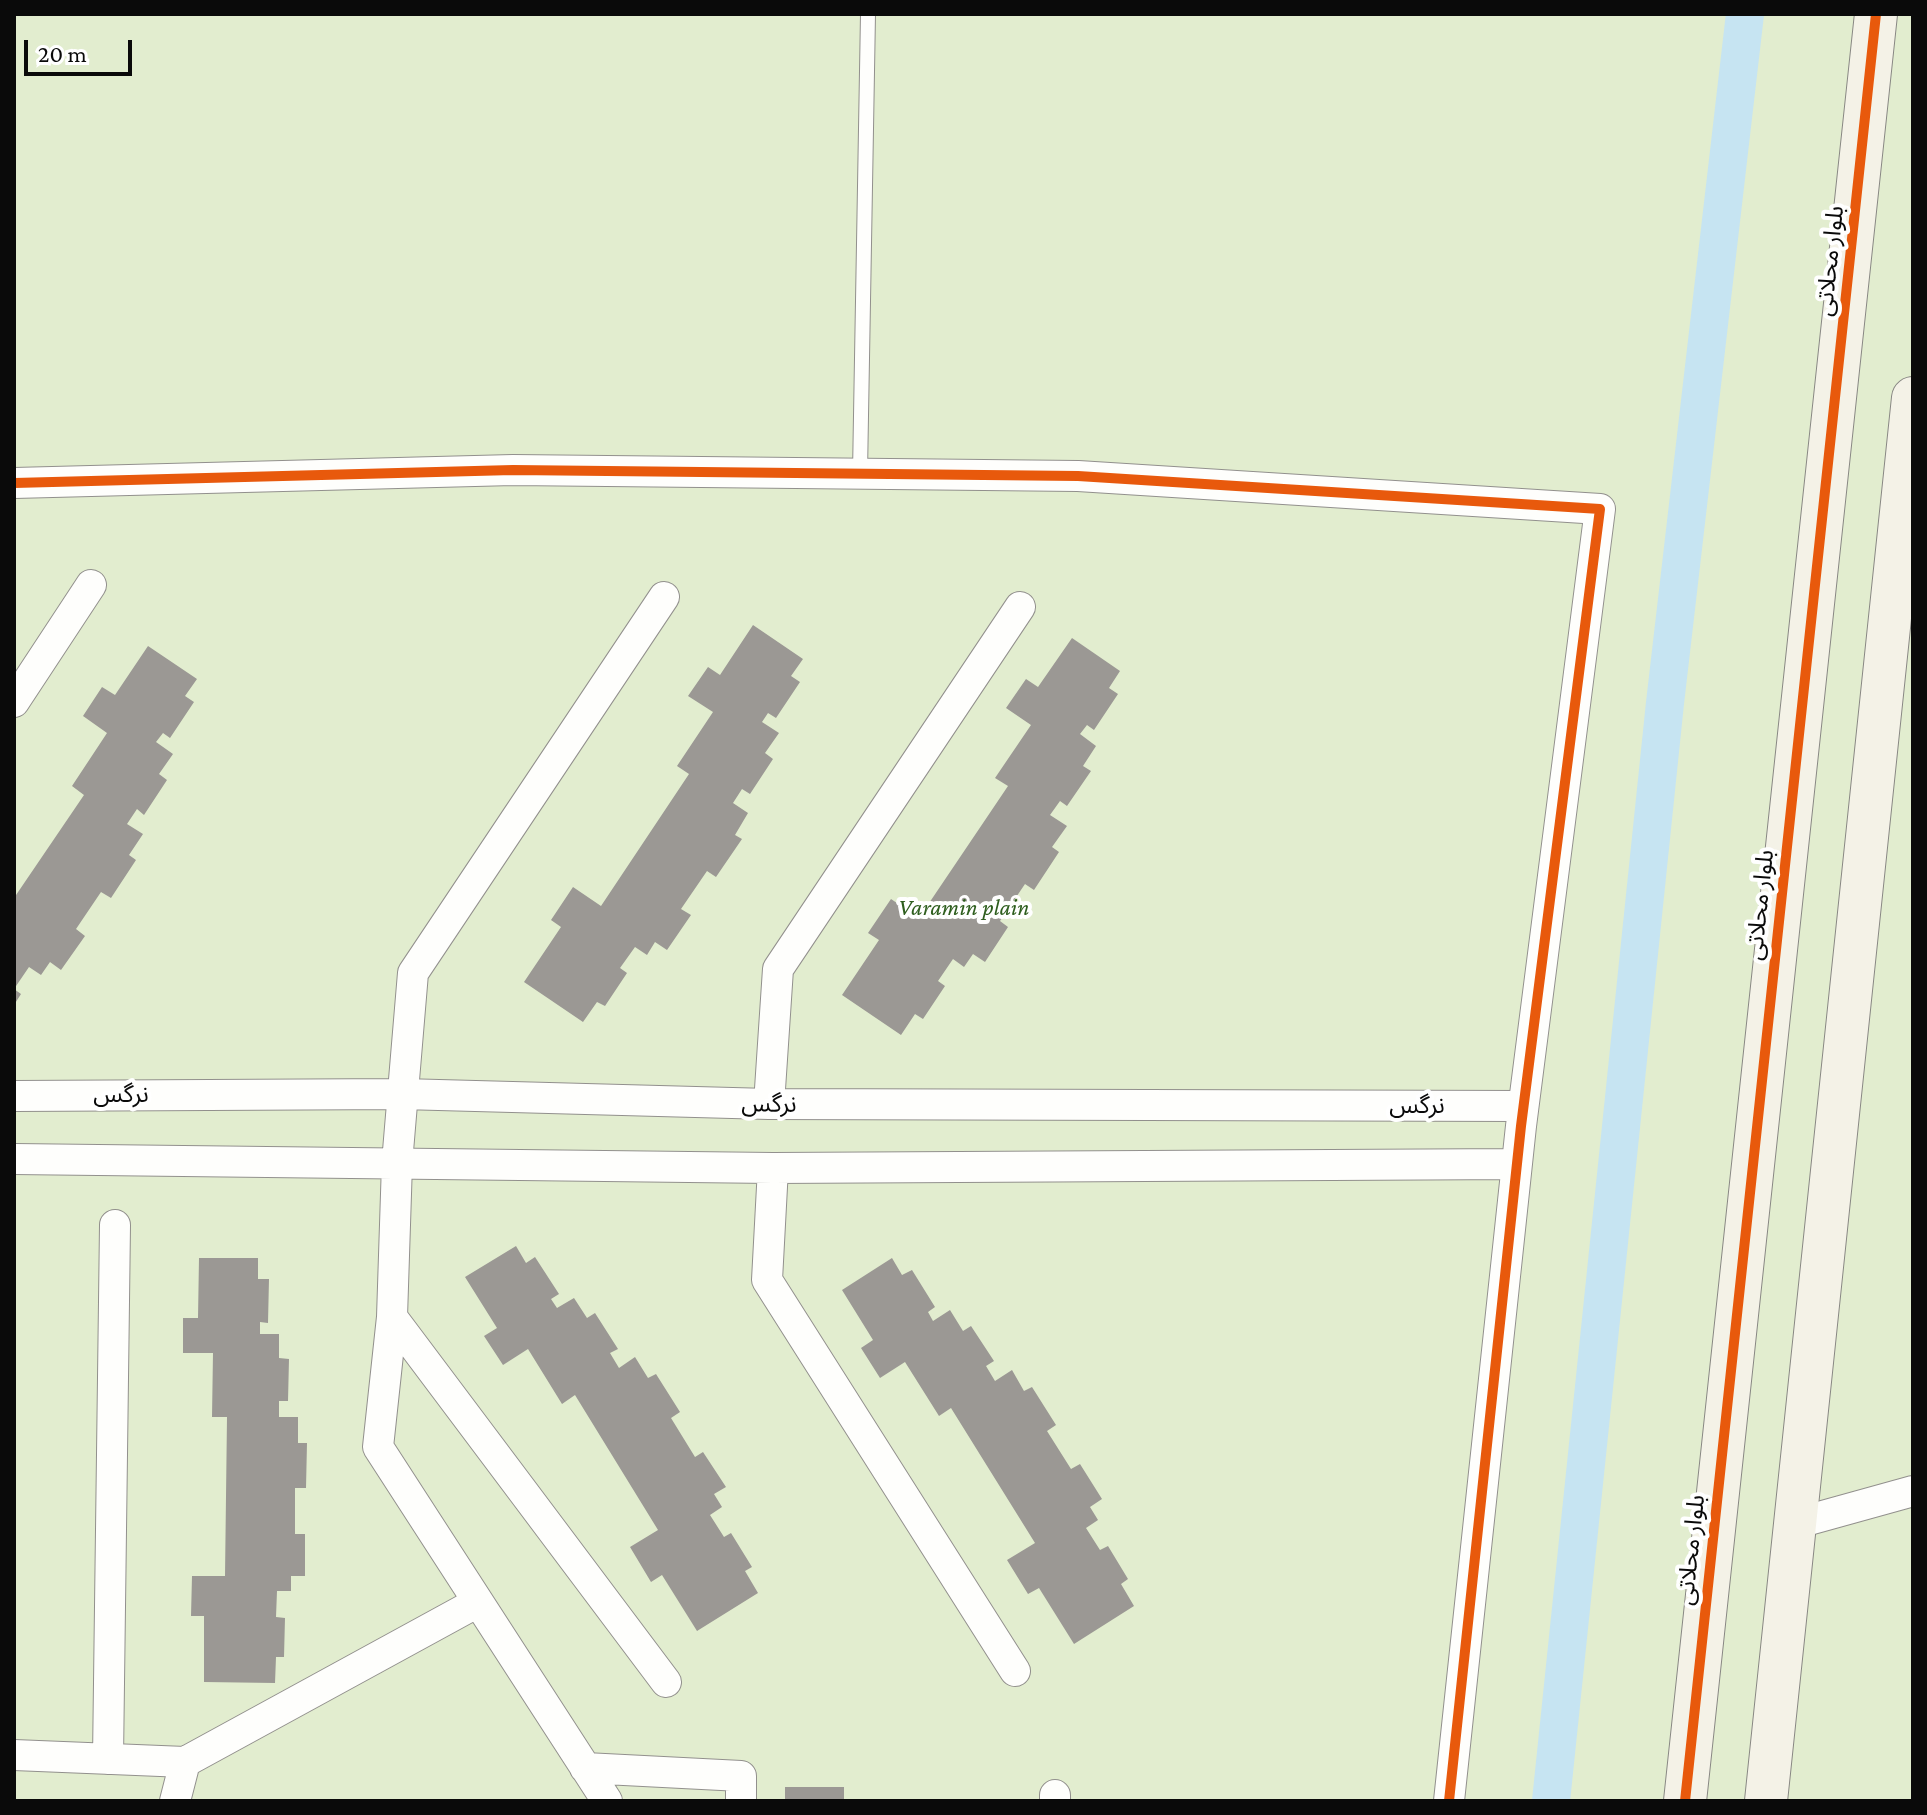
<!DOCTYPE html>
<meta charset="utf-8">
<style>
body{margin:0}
#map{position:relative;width:1927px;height:1815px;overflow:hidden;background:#f9f6ee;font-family:"Crimson Pro",serif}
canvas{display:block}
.frame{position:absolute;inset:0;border:16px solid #0a0a0a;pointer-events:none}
.scale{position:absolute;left:24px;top:40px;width:108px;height:36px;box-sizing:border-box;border:4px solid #0a0a0a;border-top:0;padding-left:10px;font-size:24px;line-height:28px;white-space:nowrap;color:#0a0a0a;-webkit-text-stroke:6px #fff;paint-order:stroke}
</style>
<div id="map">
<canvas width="1927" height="1815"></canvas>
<div class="frame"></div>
<div class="scale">20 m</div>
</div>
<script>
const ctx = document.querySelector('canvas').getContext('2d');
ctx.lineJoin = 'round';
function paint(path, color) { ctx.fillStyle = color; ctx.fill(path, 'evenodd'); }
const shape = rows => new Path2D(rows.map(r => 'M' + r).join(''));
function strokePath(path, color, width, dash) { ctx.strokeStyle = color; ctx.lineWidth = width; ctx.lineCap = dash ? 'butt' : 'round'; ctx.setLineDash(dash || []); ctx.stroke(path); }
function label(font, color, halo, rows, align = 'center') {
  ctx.font = font + ' "Crimson Pro","Noto Sans Arabic",serif'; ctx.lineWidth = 8; ctx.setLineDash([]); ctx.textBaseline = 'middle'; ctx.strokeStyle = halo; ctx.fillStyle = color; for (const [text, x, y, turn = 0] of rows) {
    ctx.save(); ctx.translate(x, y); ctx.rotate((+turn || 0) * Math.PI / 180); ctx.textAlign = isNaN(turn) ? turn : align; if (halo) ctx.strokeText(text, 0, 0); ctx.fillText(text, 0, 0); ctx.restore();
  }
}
paint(shape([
 [14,14,1913,14,1913,1801,14,1801]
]), '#e2edcf');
strokePath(shape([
 [1551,1801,1665,703,1745,14]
]), '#c6e4f2', 38);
paint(shape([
 [753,625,803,659,791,676,800,682,776,718,768,713,762,722,779,733,765,753,773,759,750,794,742,789,733,803,748,813,735,835,742,839,716,877,707,871,681,909,691,915,667,950,655,942,647,955,635,947,620,968,627,973,605,1006,597,1002,583,1022,524,982,561,927,551,920,573,887,601,906,689,774,677,766,713,712,688,696,708,667,720,675],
 [1072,638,1120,671,1109,688,1118,694,1094,730,1087,725,1080,734,1096,746,1083,766,1091,771,1067,806,1060,801,1050,815,1067,826,1052,847,1059,852,1034,890,1025,884,1000,921,1008,927,985,962,973,954,964,967,953,959,938,981,945,986,923,1019,915,1014,901,1035,842,995,879,940,868,933,891,899,919,918,1008,786,995,778,1031,725,1006,708,1026,679,1038,687],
 [148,646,197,679,185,696,194,702,170,738,163,733,156,742,173,754,159,774,167,780,144,815,137,809,127,824,143,834,129,855,136,860,111,898,101,892,76,929,85,936,61,970,50,962,41,975,29,967,14,989,21,994,14,1005,14,898,84,795,72,786,107,733,83,716,102,687,115,695],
 [516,1246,526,1263,535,1257,559,1294,551,1299,557,1308,574,1298,587,1318,595,1313,618,1349,610,1353,619,1368,635,1357,648,1378,656,1374,680,1412,671,1418,695,1457,703,1452,726,1487,714,1494,722,1507,710,1515,724,1537,731,1533,752,1567,745,1571,758,1593,697,1631,662,1575,651,1582,630,1547,658,1530,575,1395,562,1404,528,1349,503,1365,484,1336,497,1328,465,1277],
 [199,1258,258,1258,258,1279,269,1279,268,1323,260,1322,260,1334,279,1334,279,1358,289,1359,288,1401,279,1401,279,1417,298,1417,298,1443,307,1443,306,1488,295,1488,295,1534,305,1534,305,1576,291,1576,291,1591,277,1591,276,1617,285,1618,284,1657,276,1657,275,1683,204,1682,204,1616,191,1616,192,1576,225,1576,227,1417,212,1417,213,1353,183,1353,183,1318,198,1318],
 [892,1258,902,1275,912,1270,935,1307,928,1312,933,1321,950,1310,963,1331,971,1326,994,1361,986,1366,995,1381,1012,1370,1024,1391,1032,1387,1056,1425,1047,1431,1071,1469,1080,1464,1102,1499,1090,1507,1098,1520,1086,1528,1100,1550,1108,1546,1128,1579,1121,1584,1134,1606,1074,1644,1039,1588,1028,1594,1007,1560,1035,1543,951,1408,939,1416,905,1362,880,1378,861,1348,873,1340,842,1290],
 [785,1787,844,1787,844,1801,785,1801]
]), '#9b9894');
const lane = shape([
 [860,473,868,14]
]);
const street = shape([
 [14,483,513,470,1078,476,1600,509,1521,1126,1449,1801],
 [14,702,91,585],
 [14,1096,402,1094,769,1104,1523,1106],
 [769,1104,778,969,1020,607],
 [14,1159,773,1168,1517,1164],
 [773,1168,767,1280,1015,1671],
 [392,1317,666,1682],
 [1794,1524,1913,1491],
 [14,1755,185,1762,478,1602],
 [108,1759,115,1225],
 [585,1768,741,1776,741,1801],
 [175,1801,185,1762],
 [607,1801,378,1447,392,1317,397,1163,413,973,664,597],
 [1055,1801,1055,1795]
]);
const secondary = shape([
 [1685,1801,1876,14],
 [1766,1801,1913,398]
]);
strokePath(lane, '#92908d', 16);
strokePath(street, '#92908d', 32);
strokePath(secondary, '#888783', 44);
strokePath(lane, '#fefefc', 14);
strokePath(street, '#fefefc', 30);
strokePath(secondary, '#f4f2e7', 42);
strokePath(shape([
 [14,483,513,470,1078,476,1600,509,1521,1126,1449,1801],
 [1685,1801,1876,14]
]), '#e8590c', 10);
label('24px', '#0a0a0a', '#fff', [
 ["بلوار محلاتی",1830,261,-84],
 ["بلوار محلاتی",1760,905,-84],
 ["نرگس",121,1095],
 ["نرگس",769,1104,1],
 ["نرگس",1417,1106],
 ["بلوار محلاتی",1691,1550,-84]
]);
label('italic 24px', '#2e5e1e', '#fff', [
 ["Varamin plain",964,908]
]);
</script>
